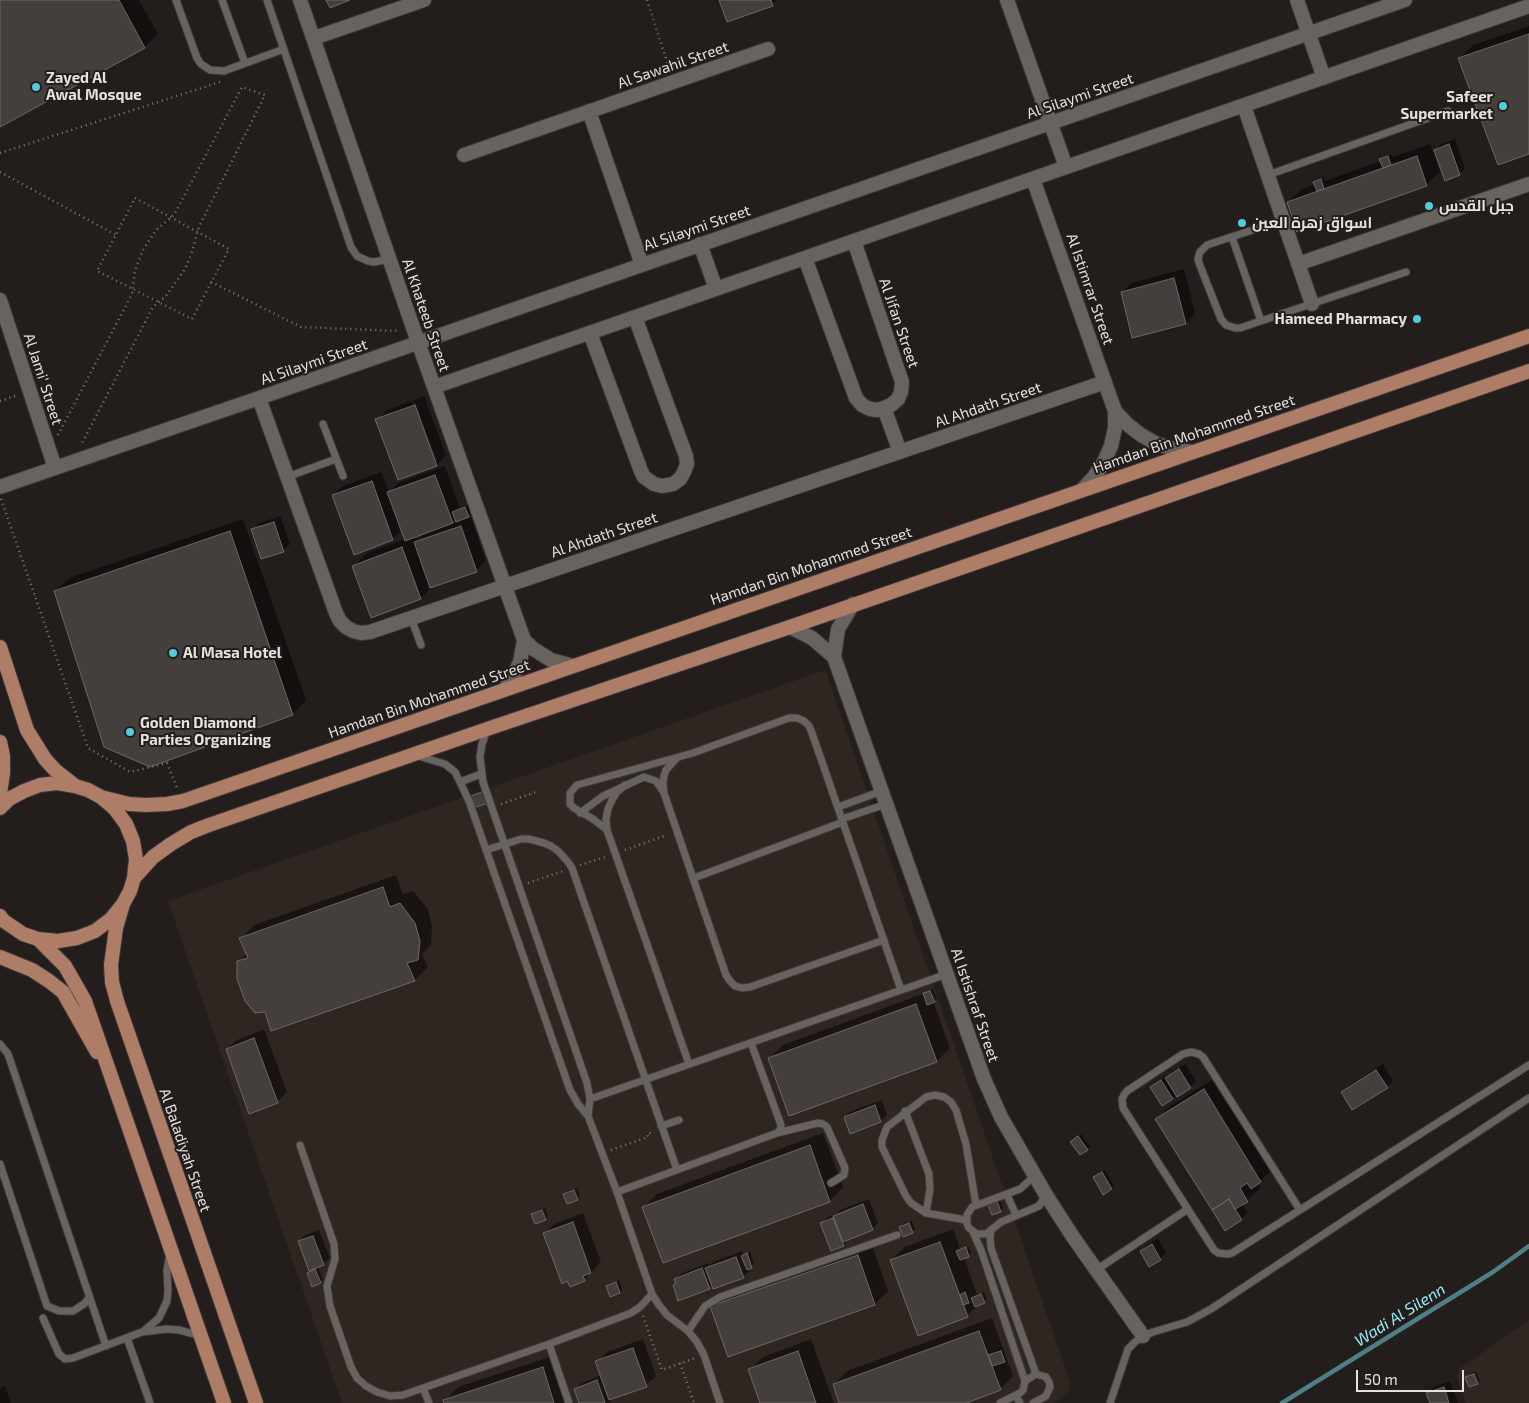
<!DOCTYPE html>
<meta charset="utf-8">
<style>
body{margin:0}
#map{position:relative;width:1529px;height:1403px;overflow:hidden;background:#231e1c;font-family:"Exo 2",sans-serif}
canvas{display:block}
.scale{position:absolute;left:1356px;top:1370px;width:108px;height:22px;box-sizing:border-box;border:2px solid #e4e1df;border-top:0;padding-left:6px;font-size:15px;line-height:18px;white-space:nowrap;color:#e4e1df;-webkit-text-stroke:4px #231e1c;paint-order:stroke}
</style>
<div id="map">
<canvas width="1529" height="1403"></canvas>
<div class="scale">50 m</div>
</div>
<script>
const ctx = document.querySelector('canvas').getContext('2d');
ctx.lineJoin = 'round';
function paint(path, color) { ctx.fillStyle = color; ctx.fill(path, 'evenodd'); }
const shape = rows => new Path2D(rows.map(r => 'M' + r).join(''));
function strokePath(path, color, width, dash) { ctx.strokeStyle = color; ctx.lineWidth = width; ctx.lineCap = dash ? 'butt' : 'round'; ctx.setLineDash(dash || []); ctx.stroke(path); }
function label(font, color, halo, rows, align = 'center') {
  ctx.font = font + ' "Exo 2",Cairo,sans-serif'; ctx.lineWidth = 4; ctx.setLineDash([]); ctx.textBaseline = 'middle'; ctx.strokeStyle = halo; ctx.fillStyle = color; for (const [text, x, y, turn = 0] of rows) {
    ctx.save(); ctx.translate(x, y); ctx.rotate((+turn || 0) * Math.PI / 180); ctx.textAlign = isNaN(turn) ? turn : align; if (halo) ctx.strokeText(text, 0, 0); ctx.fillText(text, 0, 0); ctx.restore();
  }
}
paint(shape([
 [825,670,1071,1385,1067,1386,1070,1391,1054,1403,342,1403,168,901],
 [1529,1320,1529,1403,1466,1403,1457,1377,1459,1369]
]), '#302621');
paint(shape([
 [0,0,139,0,158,34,145,47,0,126],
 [720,0,777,0,772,5],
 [1529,26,1529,153,1460,58,1473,45],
 [1455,139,1465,168,1459,174,1435,150,1441,144],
 [1430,144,1440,172,1426,185,1288,202,1302,189,1316,184,1315,182,1318,179,1323,177,1325,181,1381,161,1381,160,1384,157,1391,154,1392,157],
 [1184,269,1195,313,1186,323,1122,292,1132,283],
 [424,396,446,455,437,465,399,479,377,420,387,410,412,401,434,461,437,461,414,400],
 [445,466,460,508,468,505,471,513,465,519,471,517,486,561,476,571,433,585,421,598,372,616,354,566,367,553,405,539,402,530,393,539,333,495,343,486,381,472,389,492,398,483],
 [456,518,458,522,451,524],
 [426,532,418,540,416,536],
 [280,516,290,544,283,551,253,530,259,523],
 [243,519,306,700,293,714,150,766,56,591,69,578],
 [396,875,403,894,413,891,428,909,432,927,431,945,422,954,428,967,415,980,272,1029,266,1011,239,962,247,953,241,939,254,925],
 [933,989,937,998,933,1001,950,1048,937,1061,790,1114,769,1059,783,1045,925,993],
 [264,1029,287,1092,277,1102,227,1049,237,1040],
 [1185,1064,1196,1081,1190,1087,1177,1094,1172,1098,1151,1087,1158,1081,1167,1075,1168,1076],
 [1383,1064,1393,1081,1387,1087,1342,1092,1349,1086],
 [1217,1077,1274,1168,1258,1183,1260,1188,1247,1201,1242,1204,1248,1213,1241,1219,1157,1119,1170,1106],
 [882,1100,887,1115,881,1121,851,1132,845,1117,851,1111],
 [823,1133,843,1187,830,1201,664,1261,644,1207,657,1194],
 [1081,1134,1090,1147,1087,1149,1075,1139],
 [1105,1170,1114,1186,1111,1188,1094,1177],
 [577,1188,580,1196,577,1199,565,1194,567,1191],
 [869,1199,878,1223,872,1229,850,1238,843,1245,832,1249,822,1223,828,1217,837,1213,840,1210],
 [1000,1199,1003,1208,1000,1211,989,1205,992,1202],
 [545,1208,548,1216,545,1219,533,1215,535,1212],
 [583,1213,601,1262,584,1280,545,1233,554,1224],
 [912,1221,915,1229,913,1232,900,1227,903,1224],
 [953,1229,960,1249,969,1246,971,1253,964,1257,977,1295,984,1292,987,1299,980,1303,967,1316,891,1260,905,1247],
 [319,1230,330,1258,323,1264,318,1266,323,1280,320,1282,308,1273,313,1268,299,1242,305,1235],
 [1158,1238,1166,1253,1160,1259,1141,1251,1148,1244],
 [871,1242,888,1291,875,1304,729,1355,712,1307,725,1294],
 [742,1251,744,1255,750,1251,754,1264,749,1268,750,1271,743,1277,713,1285,709,1288,674,1285,677,1283,675,1279,682,1273,709,1263,710,1265,713,1262],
 [619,1280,622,1289,620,1292,611,1295,607,1286,610,1284],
 [992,1318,1013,1376,1000,1389,963,1403,841,1403,834,1384,847,1371],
 [643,1339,656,1376,646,1385,612,1398,612,1400,609,1403,580,1403,575,1389,582,1383,602,1375,597,1362,607,1352],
 [811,1339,834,1403,762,1403,749,1370,763,1357],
 [556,1355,572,1403,446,1403,445,1400,458,1387],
 [1476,1372,1480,1380,1477,1383,1466,1377,1469,1375],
 [1450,1381,1458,1403,1431,1403,1428,1393,1434,1387],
 [5,1386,11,1403,0,1403,0,1388]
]), '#0007');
strokePath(shape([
 [1282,1403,1493,1272,1529,1246]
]), '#4d7f84', 4.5);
const building = shape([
 [0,0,119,0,145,48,0,127,0,0],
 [326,0,350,0,330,8,326,0],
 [719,0,771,0,773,6,727,22,719,0],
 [1529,34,1529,154,1498,165,1458,58,1529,34],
 [1449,144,1460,175,1445,181,1434,150,1449,144],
 [1388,156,1391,165,1383,168,1379,159,1388,156],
 [1417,156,1427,186,1297,232,1287,202,1417,156],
 [1321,179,1324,189,1317,191,1313,182,1321,179],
 [1174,278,1186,324,1132,338,1121,292,1174,278],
 [415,405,437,466,398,480,375,419,415,405],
 [435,475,453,523,405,541,387,492,435,475],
 [372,481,393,540,354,555,332,495,372,481],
 [465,507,469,517,456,522,452,512,465,507],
 [274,522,284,552,261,559,251,529,274,522],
 [461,526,477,572,430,588,414,542,461,526],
 [230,531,293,715,150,767,104,747,54,591,230,531],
 [402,547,421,599,371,618,352,566,402,547],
 [484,791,488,803,476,807,471,796,484,791],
 [383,887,390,907,400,903,415,923,420,941,418,960,407,963,415,981,271,1031,265,1012,255,1013,245,1001,237,979,237,961,248,958,239,938,383,887],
 [930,991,935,1002,927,1005,923,993,930,991],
 [916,1004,937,1062,789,1116,768,1058,916,1004],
 [254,1038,278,1103,249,1114,226,1049,254,1038],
 [1179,1069,1191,1088,1177,1097,1165,1078,1179,1069],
 [1376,1070,1388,1088,1352,1110,1341,1092,1376,1070],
 [1161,1080,1173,1099,1162,1106,1150,1087,1161,1080],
 [1204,1089,1261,1182,1251,1189,1247,1183,1240,1188,1248,1202,1235,1209,1229,1199,1212,1210,1155,1119,1204,1089],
 [875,1105,881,1122,850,1134,844,1117,875,1105],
 [1078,1136,1088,1150,1080,1155,1070,1142,1078,1136],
 [810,1145,830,1202,663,1263,642,1207,810,1145],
 [1102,1172,1112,1189,1103,1195,1093,1177,1102,1172],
 [574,1190,578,1200,567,1204,563,1194,574,1190],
 [1229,1199,1242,1220,1225,1231,1212,1210,1229,1199],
 [997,1201,1001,1212,992,1215,988,1205,997,1201],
 [863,1204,873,1230,843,1242,833,1216,863,1204],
 [542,1210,546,1220,535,1224,531,1214,542,1210],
 [833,1218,844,1246,831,1251,820,1223,833,1218],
 [573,1222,591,1273,583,1276,585,1281,570,1287,567,1281,562,1284,543,1233,573,1222],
 [909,1223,913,1233,903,1237,899,1227,909,1223],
 [313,1236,324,1265,309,1271,298,1241,313,1236],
 [940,1242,968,1317,918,1336,890,1260,940,1242],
 [1152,1244,1161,1260,1149,1267,1140,1251,1152,1244],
 [966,1247,969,1257,960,1260,956,1251,966,1247],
 [747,1253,752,1268,747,1270,741,1256,747,1253],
 [858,1255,875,1305,728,1357,710,1306,858,1255],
 [736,1257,744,1278,713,1289,705,1268,736,1257],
 [702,1268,710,1289,678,1301,673,1285,676,1284,674,1279,702,1268],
 [315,1269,321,1283,312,1287,307,1273,315,1269],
 [616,1282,620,1293,610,1297,606,1286,616,1282],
 [965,1292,969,1303,963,1305,960,1295,965,1292],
 [981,1294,985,1303,975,1307,971,1298,981,1294],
 [979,1331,1001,1390,966,1403,839,1403,833,1384,979,1331],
 [633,1348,647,1387,609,1400,595,1361,633,1348],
 [798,1351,816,1403,760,1403,748,1369,798,1351],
 [1001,1351,1005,1362,992,1366,988,1355,1001,1351],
 [543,1367,554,1403,444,1403,443,1400,543,1367],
 [1474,1374,1478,1384,1469,1387,1465,1377,1474,1374],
 [597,1380,605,1403,579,1403,574,1389,597,1380],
 [1444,1387,1449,1403,1430,1403,1426,1393,1444,1387]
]);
paint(building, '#443e3c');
strokePath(building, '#6d6765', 1);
const service = shape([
 [176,0,197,58,201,64,210,70,224,71,284,49],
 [222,0,245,63],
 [267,0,351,247,357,256,368,261,374,262,390,259],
 [1268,175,1448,111],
 [1283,220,1207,245,1200,252,1198,259,1199,263,1221,319,1226,325,1235,328,1240,328,1406,272],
 [1232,237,1261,321],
 [323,424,343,476],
 [287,477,336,459],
 [411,618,421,645],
 [487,730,482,744,480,757,483,782,587,1083,590,1099,588,1116],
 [418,756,445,764,455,772,460,782,469,801,570,1090,578,1104,588,1116,617,1192,652,1294,659,1305,667,1315,688,1331,697,1342,704,1355,720,1403],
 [676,759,666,770,664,776,663,783,664,793,726,975,730,981,735,986,742,988,750,987,884,940],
 [460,782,481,774],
 [625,785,617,792,612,800,608,809,606,819,607,830,689,1064],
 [838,807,882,791],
 [580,813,603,796,644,777,656,781,662,790],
 [842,819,886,804],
 [607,830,593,819,574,808,570,804,570,793,577,785,693,753,789,718,797,718,804,721,809,726,812,733,901,990],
 [486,850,521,839,529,839,544,843,551,846,558,851,568,862,572,868,677,1170],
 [694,878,843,822],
 [0,1044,8,1054,106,1346],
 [590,1099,947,974],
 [905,1111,929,1174,930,1189,926,1213],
 [661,1126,679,1120],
 [777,1133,818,1123,823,1124,827,1127,845,1168,844,1175,831,1183],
 [300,1145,334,1244,335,1259,327,1286,330,1306,351,1367,357,1378,366,1386,377,1392,390,1396,403,1395,549,1344,631,1313,640,1307,652,1294],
 [0,1164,47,1306,59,1311,73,1311,84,1304,89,1298],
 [1033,1174,1030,1180,1020,1189,972,1207,967,1215,967,1224,969,1228,977,1234,986,1234,1001,1222,1039,1206,1046,1195],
 [617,1192,777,1133,780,1130,781,1125,751,1043],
 [1007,1195,1016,1215],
 [1300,1210,1203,1057,1199,1054,1191,1052,1183,1054,1127,1091,1124,1095,1122,1099,1123,1108,1214,1250,1218,1253,1227,1254,1232,1253,1529,1065],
 [966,1220,926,1213,911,1203,906,1196,882,1147,882,1140,887,1127,926,1097,935,1095,944,1097,951,1102,956,1110,966,1144,976,1205],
 [973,1232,981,1250,1025,1381,1023,1390,1020,1393,1000,1403],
 [991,1232,990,1237,991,1248,1036,1374],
 [1096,1270,1188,1209],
 [43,1318,59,1354,65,1359,73,1358,142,1332,167,1329,179,1330,201,1336],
 [145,1330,159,1318,167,1301,168,1291,167,1270,170,1253],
 [688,1331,705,1306,720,1297,897,1235],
 [127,1338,150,1403],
 [549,1344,569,1403],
 [1025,1381,1036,1374,1046,1377,1049,1382,1050,1387,1046,1396,1033,1403],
 [423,1388,429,1403],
 [1016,1396,1020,1403],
 [1110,1403,1128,1349,1135,1342,1143,1336,1153,1332,1187,1322,1211,1309,1529,1098]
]);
const minor = shape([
 [300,0,418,342,524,640,520,662,511,681,504,690],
 [1007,0,1066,167],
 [1297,0,1324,78],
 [314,38,424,0],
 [1244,106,1312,304],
 [589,111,642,265],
 [464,155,768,49],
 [1033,179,1115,411,1115,428,1111,446,1104,462,1094,477,1082,490],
 [700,244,716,289],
 [805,258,856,398,862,405,870,409,877,410,884,408,891,405,898,399,901,392,902,382,854,241],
 [1298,264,1529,184],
 [0,300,55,468],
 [590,333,641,471,644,477,654,484,662,486,673,484,680,479,684,472,687,464,686,456,635,317],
 [434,387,1529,6],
 [259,398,336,613,340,621,346,627,353,631,361,633,370,632,1105,382],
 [884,408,900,452],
 [1115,411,1127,424,1141,435,1157,444,1174,449,1192,452],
 [0,487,259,398,1405,0],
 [853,604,838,629,834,657,984,1079,1001,1117,1046,1195,1073,1237,1143,1336],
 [790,627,812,638,834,657],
 [524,640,532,648,551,660,573,666]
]);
const primary = shape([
 [0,647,27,730,45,759,55,770,74,785],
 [0,742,3,756,3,773,0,794],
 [101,797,129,804,146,805,167,804,183,801,1529,336],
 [0,808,9,799,24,791,40,785,57,783,75,786,88,790,101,797,115,809,126,824,133,841,136,859,134,878,130,891,123,904,111,919,95,931,77,938,58,941,38,939,23,934,4,921,0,916],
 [134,878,153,857,171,844,191,832,209,825,487,729,790,627,1529,371],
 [123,904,116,928,111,965,112,982,117,1001,256,1403],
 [38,939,65,966,85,1001,224,1403],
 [0,957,32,970,49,981,63,992,97,1052]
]);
strokePath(service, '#3c3837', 9);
strokePath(minor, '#3c3837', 16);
strokePath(primary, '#3c3837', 16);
strokePath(shape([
 [647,0,669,68],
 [0,153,220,82],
 [0,172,116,235],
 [135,198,229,249,192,319,97,271,135,198],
 [211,282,301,327,400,331],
 [0,401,18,395],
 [58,435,132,294,135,271,143,250,156,230,174,215,242,87,265,95,199,227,191,255,185,269,166,296,153,307,81,445],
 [1,499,88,748,130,772,167,763,177,788],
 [501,804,536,792],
 [625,850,667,835],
 [580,865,606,857],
 [528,883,563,871],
 [611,1150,648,1137,647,1134,654,1132],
 [643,1316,662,1370,695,1358],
 [680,1363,694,1403]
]), '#7e7a78', 2.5, [1, 4]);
strokePath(service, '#696360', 7);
strokePath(minor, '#696360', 14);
strokePath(primary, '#ae7d67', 14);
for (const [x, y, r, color] of [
 [36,87,5,"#52cbda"],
 [1503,106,5,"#52cbda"],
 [1429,206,5,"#52cbda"],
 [1242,223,5,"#52cbda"],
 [1417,319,5,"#52cbda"],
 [173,653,5,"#52cbda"],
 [130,732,5,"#52cbda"]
]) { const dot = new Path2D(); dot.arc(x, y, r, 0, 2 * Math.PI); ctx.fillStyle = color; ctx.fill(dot); strokePath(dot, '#231e1c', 2); }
label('15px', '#e4e1df', '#231e1c', [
 ["Al Sawahil Street",673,65,-19],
 ["Al Silaymi Street",1080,96,-19],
 ["Al Silaymi Street",697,228,-19],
 ["Al Istimrar Street",1090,289,71],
 ["Al Khateeb Street",426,315,71],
 ["Al Jifan Street",899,323,71],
 ["Al Silaymi Street",314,362,-19],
 ["Al Jami' Street",43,379,72],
 ["Al Ahdath Street",988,405,-19],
 ["Hamdan Bin Mohammed Street",1194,434,-19],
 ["Al Ahdath Street",604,535,-19],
 ["Hamdan Bin Mohammed Street",811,566,-19],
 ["Hamdan Bin Mohammed Street",429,699,-19],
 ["Al Istishraf Street",975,1005,71],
 ["Al Baladiyah Street",185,1150,71]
]);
label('bold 15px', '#e4e1df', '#231e1c', [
 ["Zayed Al",46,78],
 ["Awal Mosque",46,95],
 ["Safeer",1493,97,"right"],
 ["Supermarket",1493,114,"right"],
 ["جبل القدس",1439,206],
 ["اسواق زهرة العين",1252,223],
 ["Hameed Pharmacy",1407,319,"right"],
 ["Al Masa Hotel",183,653],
 ["Golden Diamond",140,723],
 ["Parties Organizing",140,740]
], 'left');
label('italic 16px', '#96edf8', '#231e1c', [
 ["Wadi Al Silenn",1400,1315,-32]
]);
</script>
